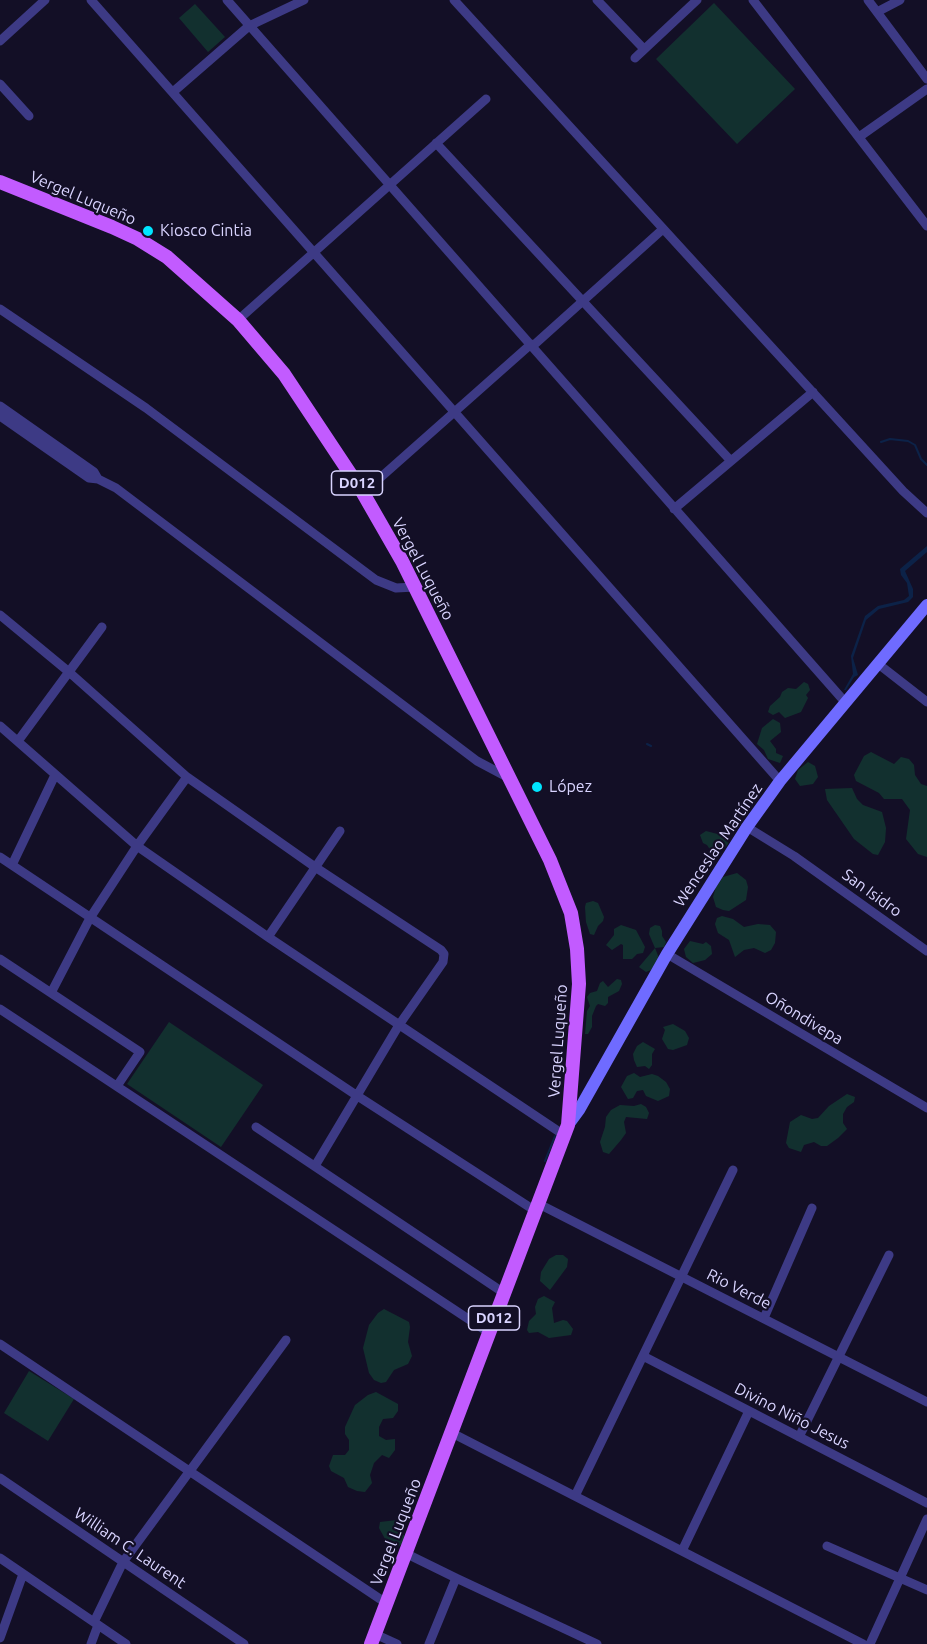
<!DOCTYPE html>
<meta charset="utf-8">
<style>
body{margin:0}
canvas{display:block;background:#130f26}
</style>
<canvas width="927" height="1644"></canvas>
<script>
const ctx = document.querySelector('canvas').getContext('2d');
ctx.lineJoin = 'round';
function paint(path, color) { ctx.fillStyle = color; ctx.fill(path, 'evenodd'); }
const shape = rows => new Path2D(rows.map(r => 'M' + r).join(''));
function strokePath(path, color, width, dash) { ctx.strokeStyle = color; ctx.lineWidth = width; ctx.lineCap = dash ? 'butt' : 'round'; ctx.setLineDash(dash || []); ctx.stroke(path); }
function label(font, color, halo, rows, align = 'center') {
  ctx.font = font + ' Ubuntu,sans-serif'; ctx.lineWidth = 4.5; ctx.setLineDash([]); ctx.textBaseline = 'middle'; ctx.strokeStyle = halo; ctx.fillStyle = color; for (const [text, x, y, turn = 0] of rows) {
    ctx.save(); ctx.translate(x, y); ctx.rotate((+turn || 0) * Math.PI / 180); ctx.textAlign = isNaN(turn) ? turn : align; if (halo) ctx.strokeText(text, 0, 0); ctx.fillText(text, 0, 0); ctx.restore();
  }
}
paint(shape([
 [714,3,795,89,737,144,656,59],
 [195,4,225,37,208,52,179,18],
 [804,682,808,684,810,690,806,695,808,698,801,712,785,718,779,712,773,715,768,712,770,706,780,697,782,692,788,688,796,689],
 [773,719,780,723,781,732,770,741,776,749,776,753,783,756,780,763,768,759,764,750,757,744,762,728],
 [871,752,894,764,901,757,909,759,914,765,915,775,921,784,927,786,927,857,918,854,906,839,910,810,902,799,884,799,879,793,856,781,854,775,864,756],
 [808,762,815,766,818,777,813,784,800,786,795,779,798,770],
 [852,788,857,799,863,805,882,812,886,828,885,842,878,855,873,854,854,839,827,800,825,789],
 [706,831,729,837,728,844,724,849,718,849,713,854,707,845,703,843,700,835],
 [737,873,746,880,748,887,746,900,729,911,723,910,716,907,713,897,716,887,723,877],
 [593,901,598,903,604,917,603,921,598,926,594,935,590,934,586,922,585,907,586,903],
 [722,916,733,919,744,927,758,924,770,925,776,932,775,943,771,950,765,953,754,948,744,950,735,957,729,940,718,933,715,924,717,918],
 [621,925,636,930,645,947,643,953,637,954,632,959,623,959,623,945,621,944,612,950,606,945,614,935,614,929],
 [655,925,660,926,662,931,662,936,666,942,664,947,655,948,659,958,651,970,646,972,639,967,655,948,649,934,650,928],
 [690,941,703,944,706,942,711,946,712,954,705,960,693,963,686,957,684,949],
 [617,979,621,980,622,984,619,991,608,997,608,1003,605,1006,598,1004,596,1006,592,1016,592,1027,588,1034,585,1034,587,1011,590,1006,587,997,590,993,597,991,600,983,603,981,608,987],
 [169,1022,263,1085,221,1147,127,1084],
 [673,1024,685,1031,689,1038,687,1045,673,1050,668,1049,662,1039,665,1030,663,1027],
 [643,1042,655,1049,652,1054,652,1065,649,1069,645,1066,637,1067,634,1060,633,1054,637,1046],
 [634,1073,640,1077,652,1074,658,1076,666,1082,670,1089,669,1096,658,1101,646,1096,643,1090,637,1091,633,1098,628,1099,621,1087,627,1076],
 [847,1094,855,1097,854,1102,847,1107,843,1114,843,1123,847,1129,838,1138,827,1146,821,1146,814,1142,804,1145,801,1152,789,1148,786,1143,790,1122,801,1115,812,1119,818,1118,829,1106],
 [641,1104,646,1107,649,1113,647,1119,626,1117,624,1122,626,1133,621,1140,609,1154,603,1152,600,1142,605,1127,606,1117,611,1110,620,1105,634,1106],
 [556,1255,563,1255,568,1259,567,1267,550,1290,540,1281,541,1272,549,1259],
 [544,1296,555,1302,552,1308,554,1323,563,1320,567,1321,573,1329,571,1335,549,1338,538,1332,529,1333,527,1330,529,1321,536,1314,535,1307,538,1299],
 [384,1309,409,1322,410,1327,408,1342,412,1356,408,1364,394,1370,386,1382,381,1383,374,1380,369,1373,363,1348,369,1325,378,1313],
 [29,1371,74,1399,48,1441,4,1413],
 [376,1392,398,1404,398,1411,393,1418,383,1419,379,1427,379,1436,386,1440,395,1439,395,1450,389,1458,382,1455,374,1463,370,1475,372,1483,365,1492,357,1491,348,1487,344,1478,331,1471,329,1466,333,1455,345,1455,349,1450,349,1440,345,1434,345,1427,355,1405,368,1395],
 [397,1520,402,1533,406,1538,402,1544,396,1548,389,1546,379,1528,380,1522]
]), '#12302f');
paint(shape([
 [927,546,927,552,905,571,913,589,913,597,908,602,879,609,866,620,853,658,858,675,854,677,846,690,844,690,853,674,851,656,865,616,878,606,904,600,909,596,907,583,901,575,900,569]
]), '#0c2248');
strokePath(shape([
 [881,442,890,439,908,441,915,445,921,459,927,465],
 [647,744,651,746],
 [545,1161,555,1136]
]), '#0c2248', 2);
strokePath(shape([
 [91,0,780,781],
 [227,0,845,702],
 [454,0,903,491,927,513],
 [597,0,644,49],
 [753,0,927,226],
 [868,0,927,79],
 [877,12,900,0],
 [0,41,45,0],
 [635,58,697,0],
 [0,84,29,116],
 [173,92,249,26,304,0],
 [859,137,927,89],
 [436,143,731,461],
 [0,309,146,408,376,580,396,588,415,587],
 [238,320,486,99],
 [0,406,94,472,98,479],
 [0,416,89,478,98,479,116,488,477,761,509,778],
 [363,493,530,345,535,344,663,229],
 [674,509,813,392],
 [0,615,69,672,187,777,315,867,441,950,444,954,443,962,399,1025,315,1166],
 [877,663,927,702],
 [0,726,137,846,268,937,564,1135],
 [18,741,102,627],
 [747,827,794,856,927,951],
 [0,857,356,1095,534,1210],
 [12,865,55,775],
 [268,937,340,831],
 [667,954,927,1108],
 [0,959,140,1052,117,1086],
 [51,993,90,918,137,846,187,777],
 [0,1009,488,1332],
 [256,1127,504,1293],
 [537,1203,927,1402],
 [764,1318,812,1208],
 [0,1344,386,1603],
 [643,1356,927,1503],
 [452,1433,863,1644],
 [799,1437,889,1255],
 [0,1478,244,1644],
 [575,1496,733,1170],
 [827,1546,927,1590],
 [682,1551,749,1411],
 [405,1553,456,1578,429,1644],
 [0,1558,126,1644],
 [456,1578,597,1644],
 [94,1622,123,1562,286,1340],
 [375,1634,397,1644],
 [0,1638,23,1574],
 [91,1644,98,1625],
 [870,1644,927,1519]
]), '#3d3a85', 9);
strokePath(shape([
 [568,1125,579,1110,667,954,747,827,780,781,927,605]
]), '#6f6bff', 12);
strokePath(shape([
 [0,182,112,227,138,239,167,257,238,320,284,374,363,493,402,561,550,860,571,913,577,949,579,984,568,1125,371,1644]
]), '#c25bff', 14);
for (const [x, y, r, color] of [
 [148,231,6,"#00e5ff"],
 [537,787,6,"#00e5ff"]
]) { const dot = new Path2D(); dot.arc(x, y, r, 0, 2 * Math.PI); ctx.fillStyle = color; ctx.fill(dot); strokePath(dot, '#130f26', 2); }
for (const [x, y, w] of [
 [357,483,51],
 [494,1318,51]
]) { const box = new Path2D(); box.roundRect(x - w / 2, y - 12, w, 24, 4.5); ctx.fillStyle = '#130f26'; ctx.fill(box); strokePath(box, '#d9d4ff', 1.5); }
label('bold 15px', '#d9d4ff', null, [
 ["D012",357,483],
 ["D012",494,1318]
]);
label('16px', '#d9d4ff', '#130f26', [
 ["Vergel Luqueño",83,198,23],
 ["Vergel Luqueño",423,569,62],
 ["Wenceslao Martínez",718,845,-56],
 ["San Isidro",872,893,36],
 ["Oñondivepa",804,1018,31],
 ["Vergel Luqueño",558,1041,-86],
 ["Rio Verde",739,1289,27],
 ["Divino Niño Jesus",792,1416,27],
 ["Vergel Luqueño",396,1532,-69],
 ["William C. Laurent",130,1548,34]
]);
label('16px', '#d9d4ff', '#130f26', [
 ["Kiosco Cintia",160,231],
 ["López",549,787]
], 'left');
</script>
